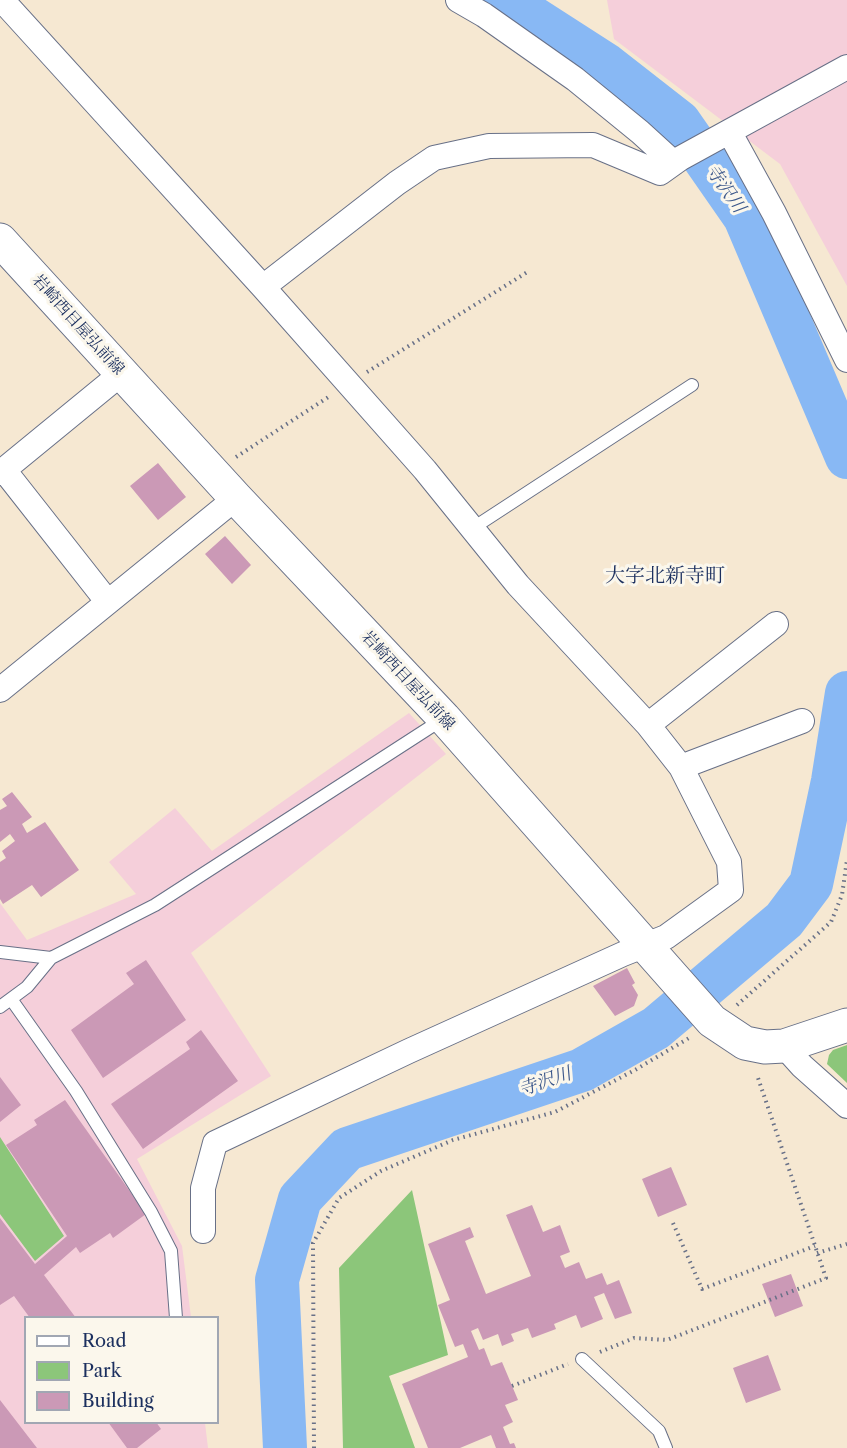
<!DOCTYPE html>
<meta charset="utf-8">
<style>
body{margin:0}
#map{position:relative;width:847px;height:1448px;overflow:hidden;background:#f6e8d2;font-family:"Libre Caslon Text",serif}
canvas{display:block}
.legend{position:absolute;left:24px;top:1316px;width:195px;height:108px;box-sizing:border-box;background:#fbf7ec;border:2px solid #a1a7b3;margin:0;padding:8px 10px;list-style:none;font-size:18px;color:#1b2f5e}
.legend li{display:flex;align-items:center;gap:12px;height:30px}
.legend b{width:30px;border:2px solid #a1a7b3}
</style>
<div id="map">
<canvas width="847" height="1448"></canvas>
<ul class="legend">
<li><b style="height:8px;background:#fff"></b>Road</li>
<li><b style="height:16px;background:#8cc67a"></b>Park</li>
<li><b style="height:16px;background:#cb99b6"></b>Building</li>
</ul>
</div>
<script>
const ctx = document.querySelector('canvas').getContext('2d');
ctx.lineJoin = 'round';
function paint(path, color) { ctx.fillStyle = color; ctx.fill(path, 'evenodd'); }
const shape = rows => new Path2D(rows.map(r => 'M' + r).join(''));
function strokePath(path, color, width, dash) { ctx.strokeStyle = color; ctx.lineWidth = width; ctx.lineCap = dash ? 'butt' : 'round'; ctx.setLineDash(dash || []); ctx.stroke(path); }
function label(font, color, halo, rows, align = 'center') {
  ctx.font = font + ' "Libre Caslon Text","Noto Serif JP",serif'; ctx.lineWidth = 6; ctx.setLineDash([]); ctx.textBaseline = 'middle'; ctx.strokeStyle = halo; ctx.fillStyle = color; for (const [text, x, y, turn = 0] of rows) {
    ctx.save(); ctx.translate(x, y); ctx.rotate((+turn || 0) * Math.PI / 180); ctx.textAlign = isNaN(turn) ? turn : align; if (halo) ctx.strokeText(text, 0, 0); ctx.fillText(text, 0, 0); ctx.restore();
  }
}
paint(shape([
 [607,0,847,0,847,286,780,164,614,39],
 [409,713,446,754,191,953,271,1076,137,1159,182,1246,191,1317,26,1318,26,1422,205,1423,208,1448,0,1448,0,903,27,940,136,894,109,862,175,808,212,851]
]), '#f5cfda');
paint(shape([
 [847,1045,847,1083,827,1064,829,1055,833,1050],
 [0,1137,64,1236,35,1261,0,1214],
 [412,1190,448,1355,389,1376,415,1448,343,1448,339,1268]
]), '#8cc67a');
strokePath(shape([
 [505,0,606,65,679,122,745,217,847,457],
 [285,1448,277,1280,300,1199,347,1149,582,1070,656,1028,784,920,811,884,833,781,847,693]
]), '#88b8f4', 44);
paint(shape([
 [158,463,186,497,158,520,130,486],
 [225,536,251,565,232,584,205,554],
 [12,792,32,817,22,824,27,833,45,822,79,870,41,897,32,885,3,904,0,899,0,862,6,858,2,851,15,841,10,834,0,842,0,810,7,806,2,799],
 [146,960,186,1020,103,1078,71,1030,134,984,126,973],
 [627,968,635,983,632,985,638,995,634,1006,615,1016,593,986],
 [201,1030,238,1081,143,1149,111,1104,190,1049,186,1042],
 [0,1077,21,1105,0,1122],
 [65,1100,146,1214,113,1238,110,1233,80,1253,76,1247,44,1275,76,1318,30,1318,14,1296,0,1305,0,1218,35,1264,67,1236,6,1145,37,1125,34,1120],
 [671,1167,687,1205,658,1217,642,1179],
 [532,1205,543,1232,560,1225,570,1252,560,1256,565,1268,579,1262,586,1279,602,1273,607,1285,619,1280,632,1313,615,1319,604,1293,594,1297,603,1319,581,1328,576,1315,554,1324,556,1329,532,1338,528,1328,511,1334,514,1341,502,1346,498,1334,483,1340,478,1328,471,1331,479,1350,484,1348,491,1366,502,1362,518,1400,505,1405,513,1422,503,1427,510,1444,514,1443,516,1448,496,1448,491,1435,460,1448,428,1448,402,1384,468,1357,463,1344,455,1347,438,1305,450,1300,428,1244,470,1227,474,1237,465,1241,486,1294,531,1276,506,1215],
 [791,1274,803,1306,775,1317,762,1284],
 [768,1355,781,1390,746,1403,733,1368],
 [0,1400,37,1448,0,1448],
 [108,1422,156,1422,161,1429,137,1448,127,1448]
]), '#cb99b6');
const lane = shape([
 [473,528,692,385],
 [0,952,51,958],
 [11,999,76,1091,151,1212,171,1251,176,1318],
 [0,1007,27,987,51,958,155,905,443,719],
 [582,1359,659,1431,666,1448]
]);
const street = shape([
 [2,0,263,287,425,470,518,585,648,725,681,767,729,862,731,890,666,937,623,954,409,1051,215,1143,203,1188,203,1231],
 [458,0,484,15,575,79,640,132,674,163],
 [730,133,774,213,847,360],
 [263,287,397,183,434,158,489,146,593,145,660,173,681,158,847,67],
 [4,470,107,601],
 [0,473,122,373],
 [0,690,236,498],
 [648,725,776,624],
 [681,767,802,721],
 [784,1046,802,1066,847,1106]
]);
const primary = shape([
 [0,240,236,498,444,718,712,1021,745,1043,765,1047,784,1046,847,1025]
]);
strokePath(lane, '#687087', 14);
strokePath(street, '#687087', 26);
strokePath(primary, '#687087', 35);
strokePath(shape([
 [367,372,529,271],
 [236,457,330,396],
 [737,1005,831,922,842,895,847,860],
 [673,1223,702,1289,815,1246],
 [817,1253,847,1244],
 [600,1352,634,1338,667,1340,826,1278,757,1075],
 [512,1386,568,1364],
 [314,1448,313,1243,339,1198,381,1171,453,1140,555,1112,635,1070,689,1038]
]), '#687087', 4, [1.5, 4.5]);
strokePath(lane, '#fff', 12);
strokePath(street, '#fff', 24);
strokePath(primary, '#fff', 33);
label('16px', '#1b2f5e', '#fbf7ec', [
 ["岩崎西目屋弘前線",78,325,48],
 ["岩崎西目屋弘前線",408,681,47]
]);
label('italic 18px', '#3c588b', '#fbf7ec', [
 ["寺沢川",725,189,55],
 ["寺沢川",545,1082,-19]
]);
label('20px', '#1b2f5e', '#fbf7ec', [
 ["大字北新寺町",665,576]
]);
</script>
